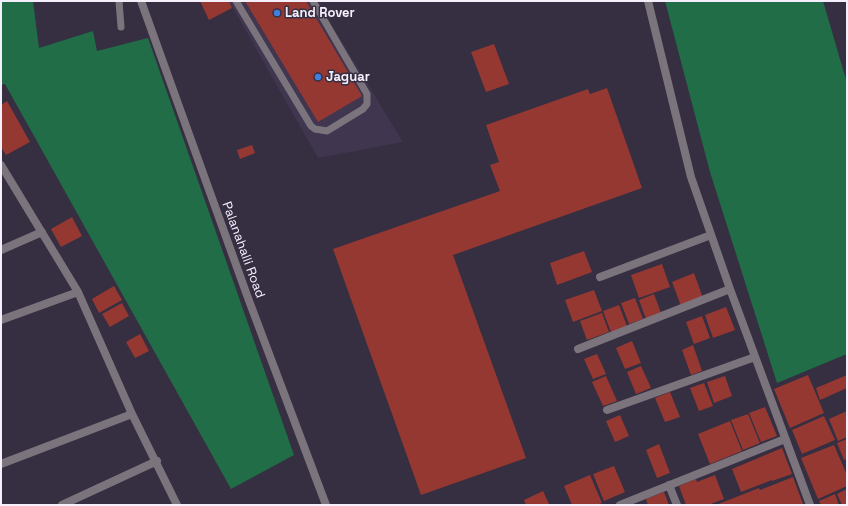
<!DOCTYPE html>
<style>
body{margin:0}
#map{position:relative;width:848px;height:506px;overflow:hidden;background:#362e41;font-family:"Space Grotesk",sans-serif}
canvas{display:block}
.frame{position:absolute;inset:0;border:2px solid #f5effc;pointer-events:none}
</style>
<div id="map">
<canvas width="848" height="506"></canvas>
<div class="frame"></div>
</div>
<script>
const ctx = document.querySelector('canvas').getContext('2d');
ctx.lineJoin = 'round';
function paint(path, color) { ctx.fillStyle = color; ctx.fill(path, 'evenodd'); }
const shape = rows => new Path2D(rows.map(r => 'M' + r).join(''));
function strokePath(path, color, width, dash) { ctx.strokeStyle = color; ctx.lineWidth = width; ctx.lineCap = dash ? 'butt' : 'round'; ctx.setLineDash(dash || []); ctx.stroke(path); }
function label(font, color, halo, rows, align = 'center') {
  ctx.font = font + ' "Space Grotesk",sans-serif'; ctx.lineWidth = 3; ctx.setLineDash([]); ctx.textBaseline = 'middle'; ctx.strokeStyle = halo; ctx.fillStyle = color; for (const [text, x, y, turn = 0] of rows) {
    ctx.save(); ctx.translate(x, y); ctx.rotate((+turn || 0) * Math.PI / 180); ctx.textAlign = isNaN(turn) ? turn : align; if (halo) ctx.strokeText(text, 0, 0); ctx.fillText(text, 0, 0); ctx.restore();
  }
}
paint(shape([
 [229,1,317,1,403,142,318,158]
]), '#41364f');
paint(shape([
 [1,1,33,1,39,48,93,31,97,51,148,38,294,455,231,489,5,84,1,85],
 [665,1,823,1,847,83,847,354,777,383,710,172]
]), '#206d48');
paint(shape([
 [200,1,229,1,232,8,209,20],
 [245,1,306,1,362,96,318,122],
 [494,44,509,84,486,92,471,52],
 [607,88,642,188,453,255,526,458,421,495,333,249,500,191,490,165,499,162,486,125,588,89,590,94],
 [7,101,30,142,6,155,1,147,1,105],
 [252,145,255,153,240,159,237,150],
 [72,217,82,236,61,247,51,229],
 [584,251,592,272,557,285,550,263],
 [662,264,670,287,639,298,631,275],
 [694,273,703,298,681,306,672,282],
 [114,286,122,300,99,313,92,299],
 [594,290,602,311,573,322,565,300],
 [654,294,661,313,646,319,639,300],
 [635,298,643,319,629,324,621,303],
 [122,303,129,316,110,327,102,314],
 [619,305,627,326,611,332,603,311],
 [726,307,735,330,713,338,705,315],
 [602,313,609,332,587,340,580,321],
 [702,316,710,338,694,344,686,322],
 [140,334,149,351,135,358,126,342],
 [632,341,641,363,625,369,616,348],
 [693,345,702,371,691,375,682,350],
 [597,354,606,374,593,379,584,359],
 [641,366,651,388,636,394,627,372],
 [808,375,824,413,790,428,774,389],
 [847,375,847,388,820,400,816,388],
 [606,376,617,401,603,406,592,382],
 [725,376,732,396,714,403,707,382],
 [704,383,713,406,699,411,690,388],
 [670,392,680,417,665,422,655,398],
 [765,407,777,436,761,442,749,413],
 [847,411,847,437,838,441,829,419],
 [748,414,760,443,743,450,731,420],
 [620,415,629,436,615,442,606,421],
 [824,416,835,440,802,454,792,430],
 [730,421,742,451,710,464,698,434],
 [847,439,847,459,844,460,837,443],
 [659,444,670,473,657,478,646,450],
 [834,445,847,475,847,486,818,499,801,458],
 [782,448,792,474,772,481,772,480,741,492,732,469],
 [614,466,625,492,604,501,593,474],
 [590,475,602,503,597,505,572,505,564,486],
 [715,475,724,499,708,505,686,505,679,486,696,479,697,482],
 [793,477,803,504,800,505,716,505,759,488,760,490],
 [847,489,847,505,842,505,837,494],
 [543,491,549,504,526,505,524,500],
 [664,492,669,505,648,505,646,499],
 [835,494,839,505,821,505,819,501]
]), '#953832');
strokePath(shape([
 [119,1,121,27],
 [236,1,311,126,315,129,327,131,363,109,367,104,367,94,313,1]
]), '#7b747d', 7);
strokePath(shape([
 [141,1,248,298,326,505],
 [648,1,691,177,730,289,810,505],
 [1,165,78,292,132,414,177,505],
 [1,250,42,232],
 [600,277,711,235],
 [1,320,78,292],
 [578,349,730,289],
 [607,410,755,357],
 [1,464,132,414],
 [669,485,677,505],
 [62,505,157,461],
 [620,505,785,439]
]), '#7b747d', 8);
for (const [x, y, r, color] of [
 [277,13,4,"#3f7fe0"],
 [318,77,4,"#3f7fe0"]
]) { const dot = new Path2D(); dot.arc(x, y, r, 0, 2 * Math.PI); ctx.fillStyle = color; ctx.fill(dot); strokePath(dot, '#362e41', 1.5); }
label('bold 13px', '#f5effc', '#362e41', [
 ["Land Rover",285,13],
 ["Jaguar",326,77]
], 'left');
label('13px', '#f5effc', '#362e41', [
 ["Palanahalli Road",243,250,70]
]);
</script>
